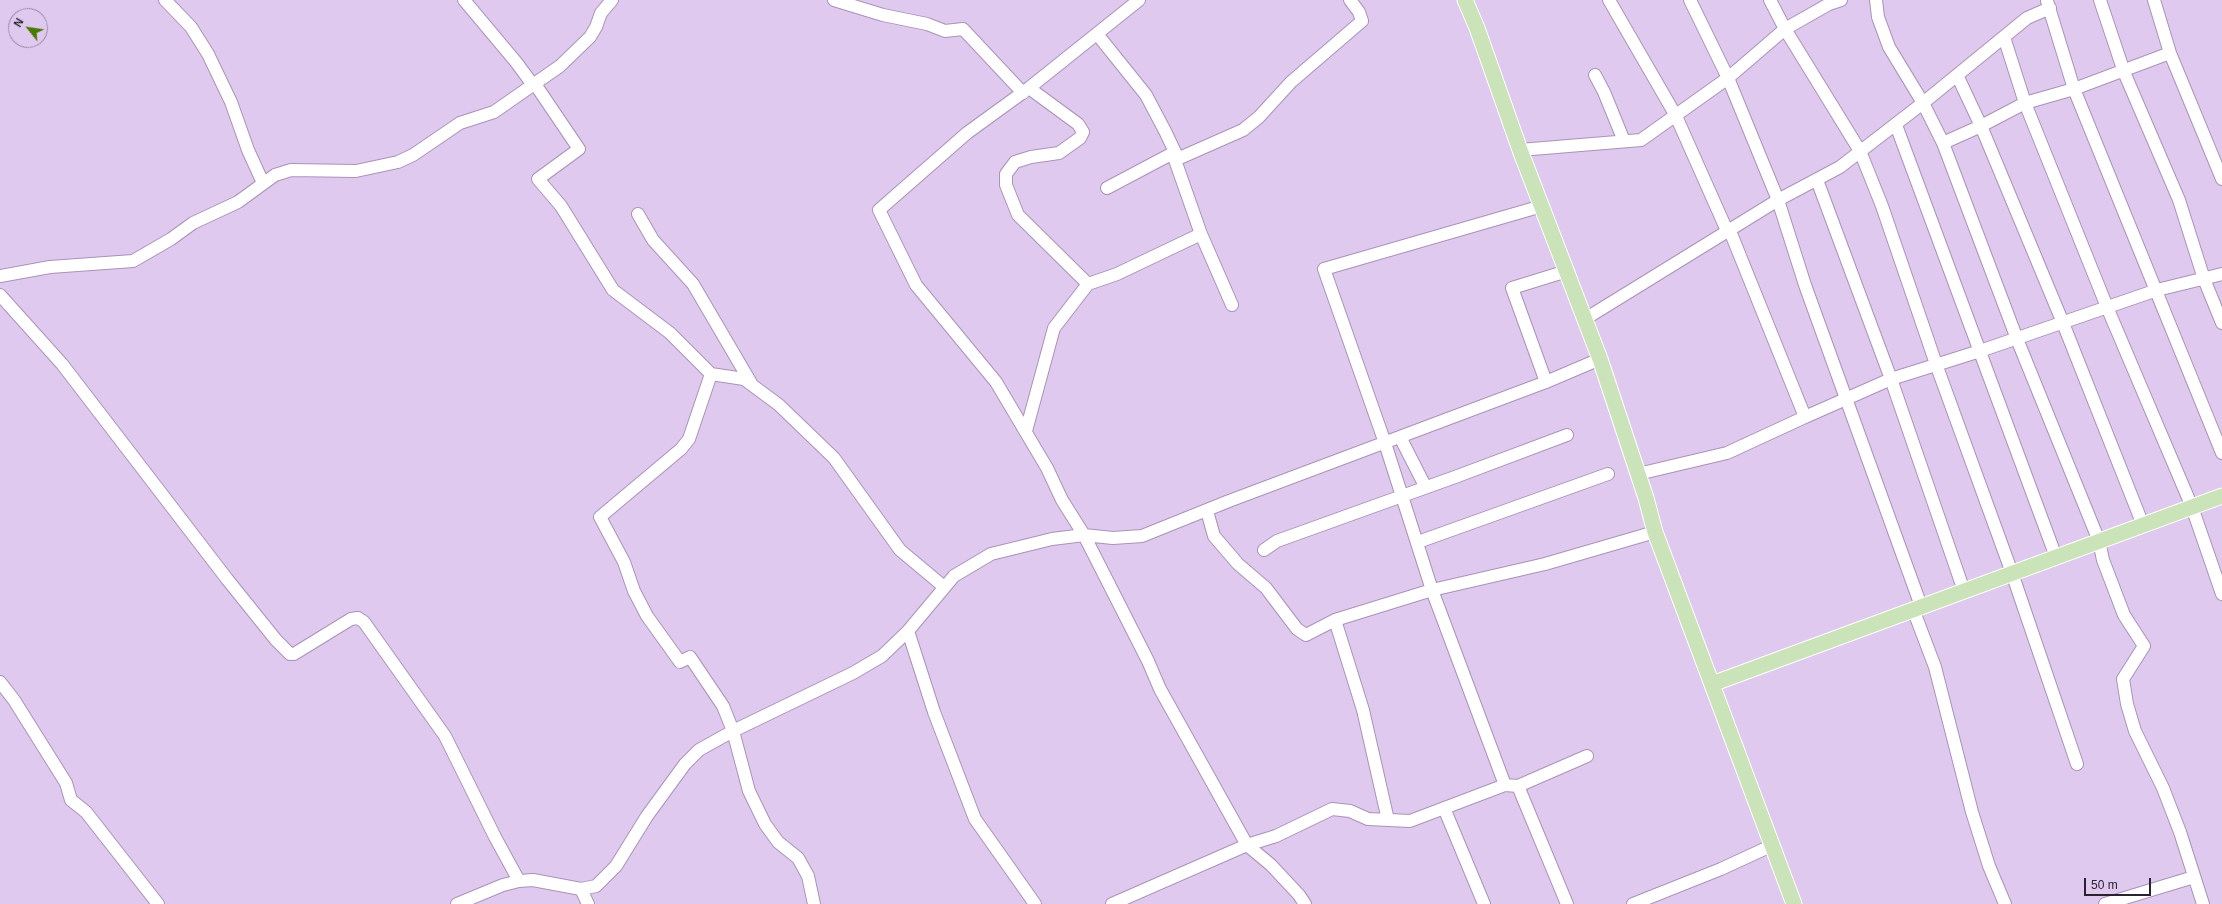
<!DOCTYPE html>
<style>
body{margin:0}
#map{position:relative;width:2222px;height:904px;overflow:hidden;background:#e0c9ef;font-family:Arial,sans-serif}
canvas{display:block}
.north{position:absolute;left:8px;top:8px;width:40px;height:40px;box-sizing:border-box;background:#e0c9ef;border:1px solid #9786a3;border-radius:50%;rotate:300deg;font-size:11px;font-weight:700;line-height:16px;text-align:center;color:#2a2230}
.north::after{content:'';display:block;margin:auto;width:14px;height:18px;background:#477801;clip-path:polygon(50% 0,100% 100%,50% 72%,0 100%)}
.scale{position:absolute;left:2084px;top:878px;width:67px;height:18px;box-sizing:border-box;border:2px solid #2a2230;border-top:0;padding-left:5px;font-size:12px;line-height:14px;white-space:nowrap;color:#2a2230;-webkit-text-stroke:3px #e0c9ef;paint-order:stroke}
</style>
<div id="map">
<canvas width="2222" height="904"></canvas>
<div class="north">N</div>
<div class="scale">50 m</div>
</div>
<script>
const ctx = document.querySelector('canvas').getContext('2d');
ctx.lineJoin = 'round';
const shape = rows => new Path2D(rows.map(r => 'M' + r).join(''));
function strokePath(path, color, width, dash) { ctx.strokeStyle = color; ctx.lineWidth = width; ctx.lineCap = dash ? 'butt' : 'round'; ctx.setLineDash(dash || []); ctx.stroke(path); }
const minor = shape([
 [165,0,191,27,208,54,231,102,248,150,263,183],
 [464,0,516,62,533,85],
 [834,0,883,15,927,24,945,31,963,29,1023,93],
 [1139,0,1029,88,967,133,879,210,916,285,996,382,1047,468,1062,500,1084,535,1148,661,1160,689,1247,845,1271,865,1299,895,1305,904],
 [1609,0,1676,116,1728,233],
 [1690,0,1728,78,1778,200,1805,285,1921,606],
 [1770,0,1785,29,1860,151,1882,206,1936,364,2012,573,2077,764],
 [1876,0,1878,17,1889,47,1923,103,1943,143,2017,339,2099,541,2103,560,2124,615,2144,646,2123,679,2127,704,2135,731,2163,788,2180,832,2203,904],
 [2100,0,2124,72,2179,200,2204,279,2222,323],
 [2154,0,2170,53,2222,179],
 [2047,1,2074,89,2222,453],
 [1097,34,1146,95,1165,131,1175,152,1175,160,1201,234,1232,305],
 [2004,37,2025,103,2107,307,2192,507,2222,594],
 [1595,75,1604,92,1624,141],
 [1957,75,1981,126,2063,323,2143,525],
 [535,84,579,149,538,179,561,206,613,290,670,333,711,374,744,379,779,405,834,458,900,550,943,586],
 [1029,88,1078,124,1083,132,1080,138,1059,153,1031,157,1015,162,1006,174,1006,185,1018,215,1088,284],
 [1896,125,2056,557],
 [1943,143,1981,126,2025,103,2074,89,2170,53],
 [1520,150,1641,140,1728,78,1785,29,1829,4,1841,0],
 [1175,160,1243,130,1259,117,1291,82,1362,21,1359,12,1350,0],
 [1817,180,1891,379,1964,591],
 [1107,188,1175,152],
 [638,214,653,240,693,284,751,383],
 [0,276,50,267,133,261,171,239,193,223,238,202,275,175,291,170,356,171,398,162,413,155,460,123,494,112,560,66,590,37,596,27,601,13,612,0],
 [0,295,62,364,227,579,276,640,290,654,294,654,351,619,358,618,364,622,445,736,495,837,519,881],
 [1585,319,1778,200,1840,167,1923,103,2027,18,2050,8],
 [711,374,689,439,681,449,600,517,624,562,634,591,647,616,680,662,690,657,723,706,733,731,749,791,765,824,778,842,798,858,808,876,814,904],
 [1546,382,1512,288,1567,271],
 [1805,417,1891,379,1980,351,2157,290,2222,274],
 [1026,431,1054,328,1088,284,1117,274,1201,234],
 [1400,437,1423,482],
 [1638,474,1727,453,1805,417,1730,231],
 [1207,511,1214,536,1238,564,1266,588,1297,629,1306,635,1335,620,1432,590,1545,564,1655,532],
 [1418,542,1608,474],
 [1264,550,1277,541,1455,477,1567,435],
 [1913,609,1935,667,1972,812,1989,866,2005,904],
 [1335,620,1363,710,1388,820],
 [908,631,934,712,975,819,1035,904],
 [0,682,14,700,66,783,71,800,86,812,158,904],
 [1505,785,1432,590,1385,443,1324,269,1542,206],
 [1518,786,1567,904],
 [1444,808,1484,904],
 [581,889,588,904],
 [457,904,503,885,519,881,533,880,581,889,596,886,616,866,647,816,685,764,699,750,733,731,853,673,882,656,908,631,954,576,991,554,1052,539,1084,535,1113,538,1142,536,1229,501,1546,382,1600,359],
 [1112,904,1247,845,1276,836,1332,809,1350,811,1368,819,1410,821,1505,785,1518,786,1587,756],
 [1633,904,1721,869,1773,845],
 [2105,904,2194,877]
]);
const major = shape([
 [1465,0,1477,28,1520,150,1600,359,1646,498,1655,532,1794,904],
 [1712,684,2222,496]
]);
strokePath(minor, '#a993b7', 14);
strokePath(major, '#fff', 17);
strokePath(minor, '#fff', 12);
strokePath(major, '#cbe3b8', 15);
</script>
